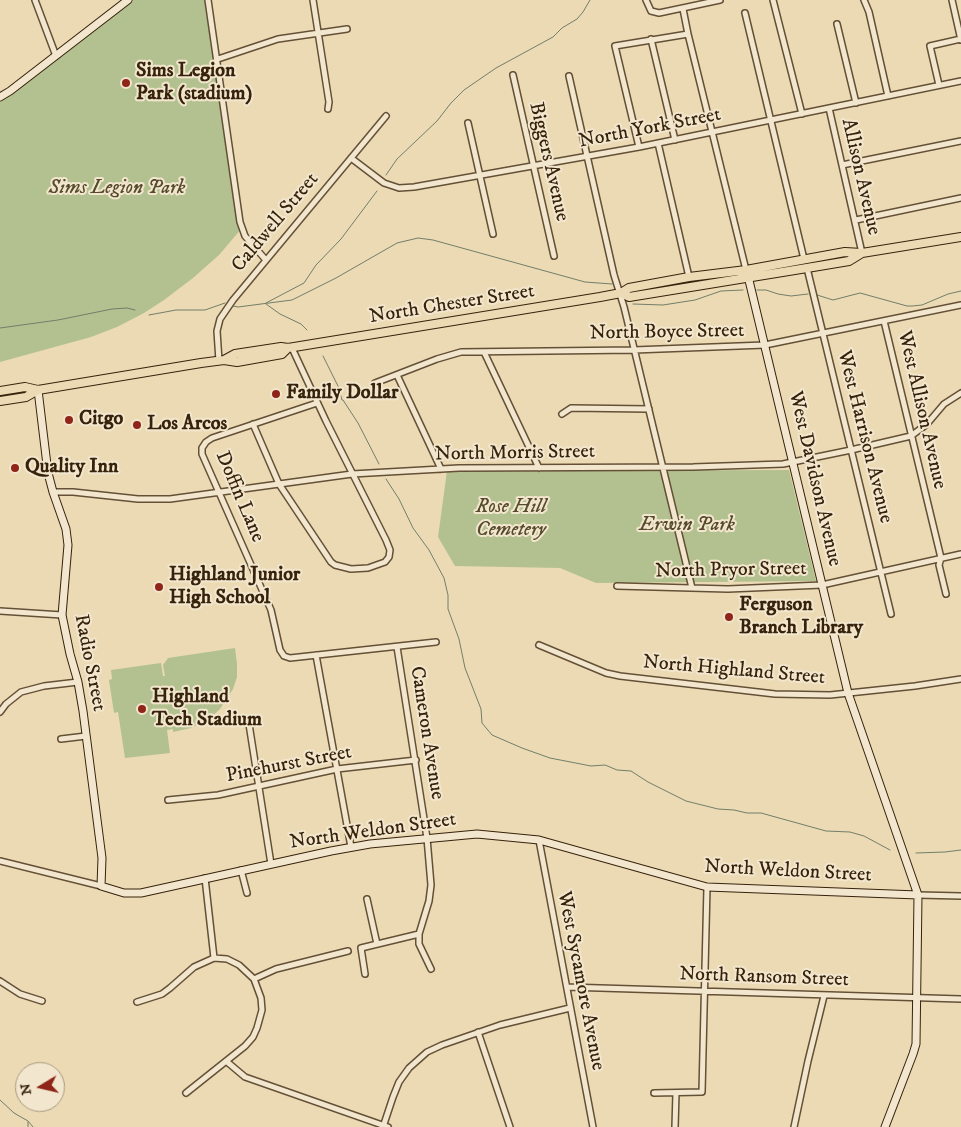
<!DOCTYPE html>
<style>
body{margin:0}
#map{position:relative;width:961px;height:1127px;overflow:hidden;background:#ebdab3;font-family:"IM FELL DW Pica",serif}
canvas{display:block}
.north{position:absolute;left:15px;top:1062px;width:50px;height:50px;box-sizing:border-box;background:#f2e7ce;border:1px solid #a79880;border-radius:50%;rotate:261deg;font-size:14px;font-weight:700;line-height:20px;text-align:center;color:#37220c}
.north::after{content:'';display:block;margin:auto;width:18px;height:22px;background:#8f2418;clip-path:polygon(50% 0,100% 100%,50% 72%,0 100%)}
</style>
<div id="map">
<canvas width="961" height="1127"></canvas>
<div class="north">N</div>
</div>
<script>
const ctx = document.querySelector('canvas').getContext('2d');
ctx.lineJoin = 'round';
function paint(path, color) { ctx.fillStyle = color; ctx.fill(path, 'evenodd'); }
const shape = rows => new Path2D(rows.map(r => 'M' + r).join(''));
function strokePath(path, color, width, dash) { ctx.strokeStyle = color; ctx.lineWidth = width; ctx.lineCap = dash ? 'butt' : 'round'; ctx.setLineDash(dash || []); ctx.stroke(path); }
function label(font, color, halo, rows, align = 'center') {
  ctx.font = font + ' "IM FELL DW Pica",serif'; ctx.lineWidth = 4; ctx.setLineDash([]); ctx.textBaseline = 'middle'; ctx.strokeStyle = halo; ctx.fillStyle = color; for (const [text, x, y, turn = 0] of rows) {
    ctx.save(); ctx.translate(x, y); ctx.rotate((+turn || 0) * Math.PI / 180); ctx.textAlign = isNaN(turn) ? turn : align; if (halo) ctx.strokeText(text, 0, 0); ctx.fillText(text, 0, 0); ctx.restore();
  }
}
paint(shape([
 [128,0,208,0,242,228,219,255,193,278,164,300,144,313,117,327,91,337,0,362,0,97],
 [789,470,816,581,596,583,560,568,455,566,438,537,447,471],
 [235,648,237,664,237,677,233,689,220,709,209,719,191,728,173,732,173,729,167,730,170,753,125,758,118,712,114,713,109,680,112,679,111,670,161,663,163,676,165,676,163,665,168,658]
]), '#b3c190');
strokePath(shape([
 [386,175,397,159,437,121,451,103,464,90,496,68,553,37,562,28,577,19,583,12,590,0],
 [757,290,766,290,778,294,791,296,808,294],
 [817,295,833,300,860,293,907,306,912,306,922,305,948,294,961,291],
 [266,303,304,283,316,265,341,239,377,191],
 [266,304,280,314,301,324,307,330],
 [633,304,663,305,695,300,721,291,743,290],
 [233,306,238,307,292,300,336,278,397,243,418,238,433,240,585,282,612,284],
 [149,315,176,310,205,310,225,303],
 [0,328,58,320,112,309,127,308,135,310],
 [323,356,338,386,342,400,343,400,358,423,379,464],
 [386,479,399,499,413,528,429,550,444,578,448,595,448,609,459,639,465,668,481,709,482,723,492,735,522,748,550,758,591,766,605,765,617,770,631,771,648,782,686,801,718,809,734,810,747,813,761,813,826,831,850,832,864,836,890,850],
 [916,853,945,852,961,850],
 [0,1100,14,1113,28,1121,33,1127],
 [28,1127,28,1122]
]), '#727e6a', 1);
const street = shape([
 [35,0,56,56],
 [208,0,240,222,245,236,265,259],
 [313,0,329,102,328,109],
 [646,0,651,11,659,13,720,0],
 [773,0,802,114],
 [864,0,869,12,888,96],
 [952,0,961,40],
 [683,9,688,34,746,270],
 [745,13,804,259],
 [837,24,856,103],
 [651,39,675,140],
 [218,59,278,39,347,29],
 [513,75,554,256],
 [569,76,614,275,624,307,692,588],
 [939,85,930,46,961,39],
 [829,108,862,253],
 [468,123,493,234],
 [658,143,689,277],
 [639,147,615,46,688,34],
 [351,158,384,183,399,188,414,187,639,147,961,81],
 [842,165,961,141],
 [856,220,961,198],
 [807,268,891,614],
 [884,321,941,558,939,565,946,594],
 [484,352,539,468],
 [219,361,217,331,220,319,233,300,386,116],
 [397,375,441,469],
 [375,383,437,359,461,352,634,350,765,345,961,305],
 [317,403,212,438,206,442,202,448,202,454,271,610,280,650,284,656,290,658,436,642],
 [562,414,571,408,649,409],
 [253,424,279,484,331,562,335,565,351,569,368,568,385,562,389,557,390,550,386,540,326,421,292,348],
 [53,492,73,492,138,499,170,499,352,474,459,468,693,467,783,464,851,450,911,436,927,424,944,404,961,393],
 [617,586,728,589,822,585,961,554],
 [0,611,62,615],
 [539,645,606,673,620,676,775,694,830,695,915,686,961,679],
 [397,647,427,838,431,885,429,901,419,934,419,944,431,969],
 [316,655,351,847],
 [0,712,6,704,21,692,44,686,78,682],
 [249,724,271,864],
 [61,739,86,736],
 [168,800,218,795,337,769,416,760],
 [539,840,593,1127],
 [0,861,101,886],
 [241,870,247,893],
 [205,878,214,958],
 [918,895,961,896],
 [367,899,377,944],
 [365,974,361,948,419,934],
 [254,979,276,969,348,951],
 [0,981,20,994,42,1001],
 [567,987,961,999],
 [137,1002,162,994,170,988,194,967,214,958,227,959,239,965,254,979,261,998,262,1010,257,1028,253,1037,245,1046,186,1093],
 [478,1032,510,1127],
 [226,1061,245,1077,388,1127],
 [654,1093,702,1092,707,887],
 [383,1127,393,1097,399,1082,409,1068,427,1052,442,1045,500,1025,570,1008],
 [675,1127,676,1093],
 [794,1127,808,1061,824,996]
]);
const secondary = shape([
 [0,97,10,91,128,0],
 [747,272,848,693,918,895,916,1044,913,1054,885,1127],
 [38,390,48,473,53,492,66,529,68,545,62,615,70,654,78,682,83,711,102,858,101,886,124,893,141,893,331,851,370,844,477,834,539,840,707,887,918,895]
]);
const primary = shape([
 [621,293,629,297,807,268,849,261,862,253],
 [224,360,235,354,281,347,288,348,600,297,621,293,629,288,689,277,746,270,845,252,862,253,961,237],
 [0,391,25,387,38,390,201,363,224,360,237,362,282,354,288,348],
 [0,401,26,397,38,390]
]);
strokePath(street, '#645036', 8);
strokePath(secondary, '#37220c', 9);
strokePath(primary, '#37220c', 10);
strokePath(street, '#f2e7ce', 5);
strokePath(secondary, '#f2e7ce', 7);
strokePath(primary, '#ebdab3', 8);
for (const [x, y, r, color] of [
 [126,83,5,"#8f2418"],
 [276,394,5,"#8f2418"],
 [69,420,5,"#8f2418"],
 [137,425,5,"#8f2418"],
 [15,468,5,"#8f2418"],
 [159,587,5,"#8f2418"],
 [729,617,5,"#8f2418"],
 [142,709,5,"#8f2418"]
]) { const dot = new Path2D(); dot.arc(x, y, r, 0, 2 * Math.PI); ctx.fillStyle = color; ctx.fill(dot); strokePath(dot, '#f2e7ce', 2); }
label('bold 20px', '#37220c', '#f2e7ce', [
 ["Sims Legion",136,72],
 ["Park (stadium)",136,95],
 ["Family Dollar",286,394],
 ["Citgo",79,420],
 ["Los Arcos",147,425],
 ["Quality Inn",25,468],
 ["Highland Junior",169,576],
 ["High School",169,599],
 ["Ferguson",739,606],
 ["Branch Library",739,629],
 ["Highland",152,698],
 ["Tech Stadium",152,721]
], 'left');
label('20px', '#37220c', '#f2e7ce', [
 ["North York Street",650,129,-11],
 ["Biggers Avenue",548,162,77],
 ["Allison Avenue",860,177,77],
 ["Caldwell Street",276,223,-50],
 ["North Chester Street",452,305,-9],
 ["North Boyce Street",667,333,-1],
 ["West Allison Avenue",921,410,77],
 ["West Harrison Avenue",864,437,76],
 ["North Morris Street",515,454,-1],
 ["West Davidson Avenue",814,479,77],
 ["Doffin Lane",239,497,67],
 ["North Pryor Street",731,571,-1],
 ["Radio Street",89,663,79],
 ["North Highland Street",734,671,5],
 ["Cameron Avenue",426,733,81],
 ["Pinehurst Street",289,765,-11],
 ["North Weldon Street",373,832,-8],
 ["North Weldon Street",788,872,3],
 ["North Ransom Street",764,978,2],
 ["West Sycamore Avenue",580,981,79]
]);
label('italic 20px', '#564a2d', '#f2e7ce', [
 ["Sims Legion Park",117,189],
 ["Rose Hill",511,508],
 ["Cemetery",511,531],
 ["Erwin Park",687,526]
]);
</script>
